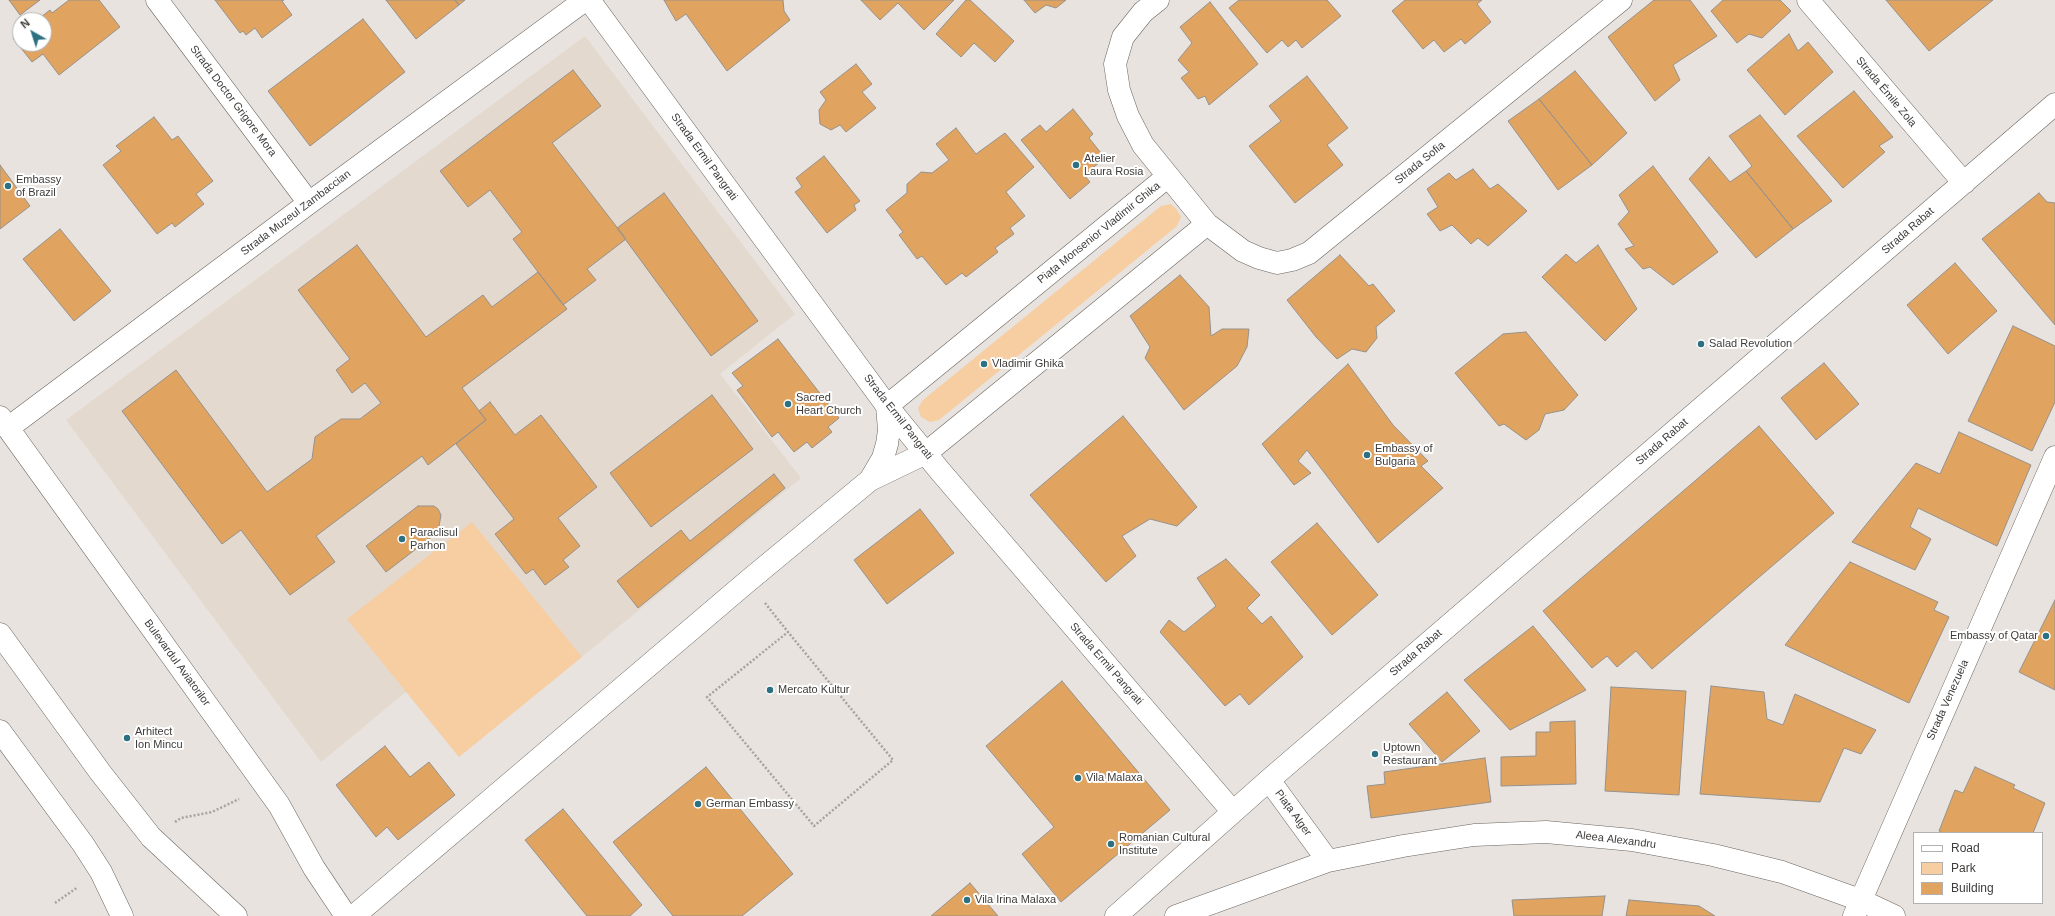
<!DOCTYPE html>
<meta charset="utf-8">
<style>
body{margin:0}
#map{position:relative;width:2055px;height:916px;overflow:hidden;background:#e8e3de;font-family:Helvetica,sans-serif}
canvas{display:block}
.legend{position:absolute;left:1913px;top:832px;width:130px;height:72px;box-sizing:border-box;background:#fff;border:1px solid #b2b1b0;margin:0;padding:5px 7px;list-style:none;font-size:12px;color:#3e3c3a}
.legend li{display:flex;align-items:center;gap:8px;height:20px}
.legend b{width:20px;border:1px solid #b2b1b0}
.north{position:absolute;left:12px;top:12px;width:40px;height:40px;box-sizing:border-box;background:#fff;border:1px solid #b2b1b0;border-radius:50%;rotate:321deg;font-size:11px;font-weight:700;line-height:16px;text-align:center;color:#3e3c3a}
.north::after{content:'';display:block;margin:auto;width:14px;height:18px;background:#2c7181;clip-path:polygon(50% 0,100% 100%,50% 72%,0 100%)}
</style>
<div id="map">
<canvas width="2055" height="916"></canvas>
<ul class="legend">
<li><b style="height:5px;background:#fff"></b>Road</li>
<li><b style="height:11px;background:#f7cea2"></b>Park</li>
<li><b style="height:11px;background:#e0a460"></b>Building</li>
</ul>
<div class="north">N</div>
</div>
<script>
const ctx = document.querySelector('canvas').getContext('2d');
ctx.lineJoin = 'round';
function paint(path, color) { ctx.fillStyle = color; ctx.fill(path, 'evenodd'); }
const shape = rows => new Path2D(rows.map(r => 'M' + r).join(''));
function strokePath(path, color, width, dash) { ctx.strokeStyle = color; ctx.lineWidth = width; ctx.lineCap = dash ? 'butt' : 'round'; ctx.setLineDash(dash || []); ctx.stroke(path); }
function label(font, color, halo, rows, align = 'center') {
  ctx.font = font + ' Helvetica,sans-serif'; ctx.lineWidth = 4; ctx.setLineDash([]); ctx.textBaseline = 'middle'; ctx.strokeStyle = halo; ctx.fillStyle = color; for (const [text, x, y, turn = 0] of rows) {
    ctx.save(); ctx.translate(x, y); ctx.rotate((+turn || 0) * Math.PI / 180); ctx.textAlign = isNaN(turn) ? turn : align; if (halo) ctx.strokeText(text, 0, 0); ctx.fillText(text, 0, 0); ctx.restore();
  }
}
paint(shape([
 [585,36,795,314,720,374,801,478,459,757,406,692,321,762,66,420]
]), '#e4d9ce');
paint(shape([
 [1171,204,1177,210,1181,217,1177,226,939,420,930,422,921,417,918,408,923,400,1161,206],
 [472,522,582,657,459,757,347,619]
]), '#f7cea2');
const building = shape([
 [9,0,40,0,20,15,9,0],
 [69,0,99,0,120,27,59,75,43,54,32,62,13,38,20,33,20,44,44,44,44,20,37,20,50,10,52,13,69,0],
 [215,0,284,0,282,1,292,15,262,38,255,28,246,35,243,31,240,33,215,0],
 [386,0,455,0,459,5,416,39,386,0],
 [455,0,465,0,459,5,455,0],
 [664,0,783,0,784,11,790,20,727,71,686,14,676,21,664,0],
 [861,0,954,0,924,30,898,3,880,20,861,0],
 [966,0,970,0,1014,41,995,62,974,43,961,57,936,34,966,0],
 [1024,0,1066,0,1056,8,1046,5,1035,13,1024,0],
 [1239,0,1327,0,1341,16,1302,48,1296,40,1288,47,1282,40,1267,53,1229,8,1239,0],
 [1405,0,1482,0,1477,4,1491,22,1465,44,1461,39,1444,52,1434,40,1423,49,1392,11,1405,0],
 [1654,0,1690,0,1717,36,1673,65,1680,80,1655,101,1608,37,1654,0],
 [1723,0,1780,0,1791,11,1762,38,1749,34,1737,43,1711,11,1723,0],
 [1886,0,1993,0,1929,51,1886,0],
 [1210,2,1258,64,1209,105,1205,96,1198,99,1181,78,1189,72,1178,60,1192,43,1180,27,1210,2],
 [363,19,405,72,310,146,268,91,363,19],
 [1789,34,1798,51,1808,42,1833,72,1785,115,1747,70,1789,34],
 [856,64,872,84,862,92,876,108,846,132,840,125,831,130,820,124,819,110,826,100,820,92,856,64],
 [573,70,601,106,552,143,626,239,587,269,596,280,563,305,513,239,522,232,490,190,468,207,440,171,573,70],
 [1575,71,1627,133,1592,165,1539,99,1575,71],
 [1307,76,1348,128,1327,145,1343,165,1295,203,1249,146,1281,121,1269,106,1307,76],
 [1854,91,1893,137,1879,146,1885,152,1843,188,1797,136,1854,91],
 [1539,99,1592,165,1558,190,1508,121,1539,99],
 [1073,109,1093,134,1089,138,1105,158,1084,175,1090,182,1070,199,1021,140,1040,125,1046,132,1073,109],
 [1760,115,1832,201,1793,229,1746,171,1752,166,1729,136,1760,115],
 [154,117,172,140,178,136,213,181,196,194,204,204,175,227,172,223,157,234,103,165,121,151,116,146,154,117],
 [956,128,976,154,1005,133,1034,167,1006,192,1025,216,1010,228,1014,234,995,248,998,252,966,277,962,273,946,285,922,256,917,259,899,235,903,232,886,210,907,193,907,184,921,172,932,173,949,160,936,144,956,128],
 [824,156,860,201,854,205,856,210,827,233,795,192,802,187,796,178,824,156],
 [1709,157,1730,182,1746,171,1793,229,1756,258,1689,179,1709,157],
 [0,165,30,206,0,229,0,165],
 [1653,166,1718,252,1673,285,1650,267,1643,269,1625,249,1634,246,1618,224,1629,212,1619,195,1653,166],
 [1473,169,1490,189,1498,184,1527,211,1488,246,1478,238,1471,244,1452,225,1440,231,1427,214,1438,207,1427,189,1449,173,1456,180,1473,169],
 [664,193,758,321,711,356,617,228,664,193],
 [2039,193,2047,202,2055,203,2055,325,1982,239,2039,193],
 [60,229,111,291,74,321,23,259,60,229],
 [357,245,426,337,483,295,492,307,538,272,567,309,462,388,486,420,428,465,422,456,316,536,335,562,290,595,241,530,222,544,122,411,176,370,267,492,312,459,315,437,341,419,360,419,381,403,365,383,352,393,336,370,350,359,298,290,357,245],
 [1598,245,1637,309,1605,341,1542,277,1566,254,1576,263,1598,245],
 [1340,255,1369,286,1373,284,1395,311,1376,327,1377,338,1366,352,1352,349,1337,359,1316,337,1287,300,1340,255],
 [1955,263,1997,311,1948,354,1907,305,1955,263],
 [1180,275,1209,307,1211,336,1222,329,1249,329,1247,347,1237,366,1184,410,1145,358,1150,347,1130,316,1180,275],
 [2013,326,2055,346,2055,402,2032,451,1968,421,2013,326],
 [1526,332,1578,395,1564,410,1545,414,1539,430,1526,440,1504,424,1499,426,1455,373,1503,334,1526,332],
 [778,339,839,418,828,427,832,432,812,448,807,442,794,452,778,432,772,437,737,390,743,386,732,373,778,339],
 [1824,363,1859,404,1816,440,1781,398,1824,363],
 [1348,364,1393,425,1428,461,1421,466,1443,488,1378,543,1307,450,1298,461,1311,473,1294,485,1262,444,1348,364],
 [712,395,753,449,651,527,610,473,712,395],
 [490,402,515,435,541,415,597,487,558,518,580,546,563,560,569,567,545,585,533,569,526,574,495,534,514,519,456,444,486,420,479,411,490,402],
 [1123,416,1197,507,1177,526,1150,519,1122,536,1136,556,1106,582,1030,495,1123,416],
 [1759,426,1834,513,1652,669,1636,651,1617,667,1607,656,1592,668,1543,611,1759,426],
 [1959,432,2031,465,1997,546,1918,508,1910,527,1931,539,1915,570,1852,542,1916,463,1940,474,1959,432],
 [774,474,785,488,638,608,617,581,681,530,690,541,774,474],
 [418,506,434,506,438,509,441,515,438,532,386,572,366,546,418,506],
 [920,509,954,553,887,604,854,560,920,509],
 [1317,523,1378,595,1332,635,1271,562,1317,523],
 [1226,559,1260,595,1247,608,1262,624,1271,616,1303,657,1249,705,1240,694,1225,706,1160,632,1169,620,1184,632,1216,606,1197,578,1226,559],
 [1850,562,1938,602,1934,610,1949,617,1909,703,1785,645,1850,562],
 [2055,600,2055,690,2019,672,2055,600],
 [1533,626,1586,690,1510,730,1464,680,1533,626],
 [1062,681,1170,810,1061,902,1022,854,1054,827,986,746,1062,681],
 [1711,686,1764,692,1767,719,1783,725,1795,694,1876,730,1861,754,1844,748,1820,802,1700,794,1711,686],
 [1611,687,1686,691,1679,795,1605,791,1611,687],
 [1447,692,1480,731,1442,762,1409,724,1447,692],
 [1575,721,1576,784,1501,786,1501,757,1536,756,1536,732,1550,732,1550,722,1575,721],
 [385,746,410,777,429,762,455,795,398,840,387,827,376,837,336,785,385,746],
 [1485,758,1491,802,1371,818,1367,786,1385,784,1384,772,1485,758],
 [706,767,793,874,742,916,673,916,613,842,706,767],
 [1975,767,2015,785,2013,788,2045,803,2033,833,1943,833,1939,831,1955,790,1963,793,1975,767],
 [563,809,642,905,630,916,587,916,525,840,563,809],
 [970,883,998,916,931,916,970,883],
 [1605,896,1602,916,1514,916,1512,900,1605,896],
 [1629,900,1699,906,1715,916,1626,916,1629,900]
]);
paint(building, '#e0a460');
strokePath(building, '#96918c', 1);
const minor = shape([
 [157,0,309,203],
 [589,0,887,406,940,471,1233,812],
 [1158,0,1143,12,1123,37,1115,64,1119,90,1128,116,1143,145,1207,224,1243,251,1259,258,1277,263,1292,260,1309,253,1621,0],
 [1808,0,1964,183],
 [887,406,1167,177],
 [0,417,279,805,314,868,346,916],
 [8,428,309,203,585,0],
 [870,480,883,458,887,444,889,430,887,406],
 [1269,780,1328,861],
 [354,916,748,581,870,480,926,453,1207,224],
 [1116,916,1269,780,2055,104],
 [1176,916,1328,861,1403,846,1474,835,1546,832,1632,840,1713,855,1782,872,1860,900,1894,916],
 [1854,916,2055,457]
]);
const major = shape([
 [0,634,100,772,151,837,236,916],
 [0,731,83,844,101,872,122,916]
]);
strokePath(minor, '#6a6561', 23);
strokePath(major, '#6a6561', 23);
strokePath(shape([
 [765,603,788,632,707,697,814,826,893,760,788,632],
 [175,822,181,818,212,812,239,799],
 [55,903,78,887]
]), '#a6a29e', 2.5, [2, 2]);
strokePath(minor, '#fff', 22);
strokePath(major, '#fff', 22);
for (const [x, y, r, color] of [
 [1076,165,4,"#2c7181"],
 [8,186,4,"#2c7181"],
 [1701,344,4,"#2c7181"],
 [984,364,4,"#2c7181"],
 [788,404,4,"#2c7181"],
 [1367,455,4,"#2c7181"],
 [402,539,4,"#2c7181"],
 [2046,636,4,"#2c7181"],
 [770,690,4,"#2c7181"],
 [127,738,4,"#2c7181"],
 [1375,754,4,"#2c7181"],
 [1078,778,4,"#2c7181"],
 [698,804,4,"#2c7181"],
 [1111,844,4,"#2c7181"],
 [967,900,4,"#2c7181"]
]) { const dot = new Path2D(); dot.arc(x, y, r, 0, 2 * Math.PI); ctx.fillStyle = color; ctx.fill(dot); strokePath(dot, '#fff', 1.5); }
label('11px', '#3e3c3a', '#fff', [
 ["Strada Émile Zola",1886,92,50],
 ["Strada Doctor Grigore Mora",233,101,53],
 ["Strada Ermil Pangrati",704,157,54],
 ["Strada Sofia",1420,163,-39],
 ["Strada Muzeul Zambaccian",296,213,-37],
 ["Strada Rabat",1908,231,-41],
 ["Piața Monsenior Vladimir Ghika",1099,233,-39],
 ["Strada Ermil Pangrati",898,417,52],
 ["Strada Rabat",1662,442,-41],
 ["Strada Rabat",1416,653,-41],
 ["Bulevardul Aviatorilor",177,663,54],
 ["Strada Ermil Pangrati",1106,664,49],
 ["Strada Venezuela",1948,700,-66],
 ["Piața Alger",1293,813,54],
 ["Aleea Alexandru",1616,840,7]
]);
label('11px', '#3e3c3a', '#fff', [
 ["Atelier",1084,159],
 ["Laura Rosia",1084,172],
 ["Embassy",16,180],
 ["of Brazil",16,193],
 ["Salad Revolution",1709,344],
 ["Vladimir Ghika",992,364],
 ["Sacred",796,398],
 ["Heart Church",796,411],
 ["Embassy of",1375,449],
 ["Bulgaria",1375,462],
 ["Paraclisul",410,533],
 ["Parhon",410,546],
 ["Embassy of Qatar",2038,636,"right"],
 ["Mercato Kultur",778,690],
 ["Arhitect",135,732],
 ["Ion Mincu",135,745],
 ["Uptown",1383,748],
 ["Restaurant",1383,761],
 ["Vila Malaxa",1086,778],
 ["German Embassy",706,804],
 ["Romanian Cultural",1119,838],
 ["Institute",1119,851],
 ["Vila Irina Malaxa",975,900]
], 'left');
</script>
